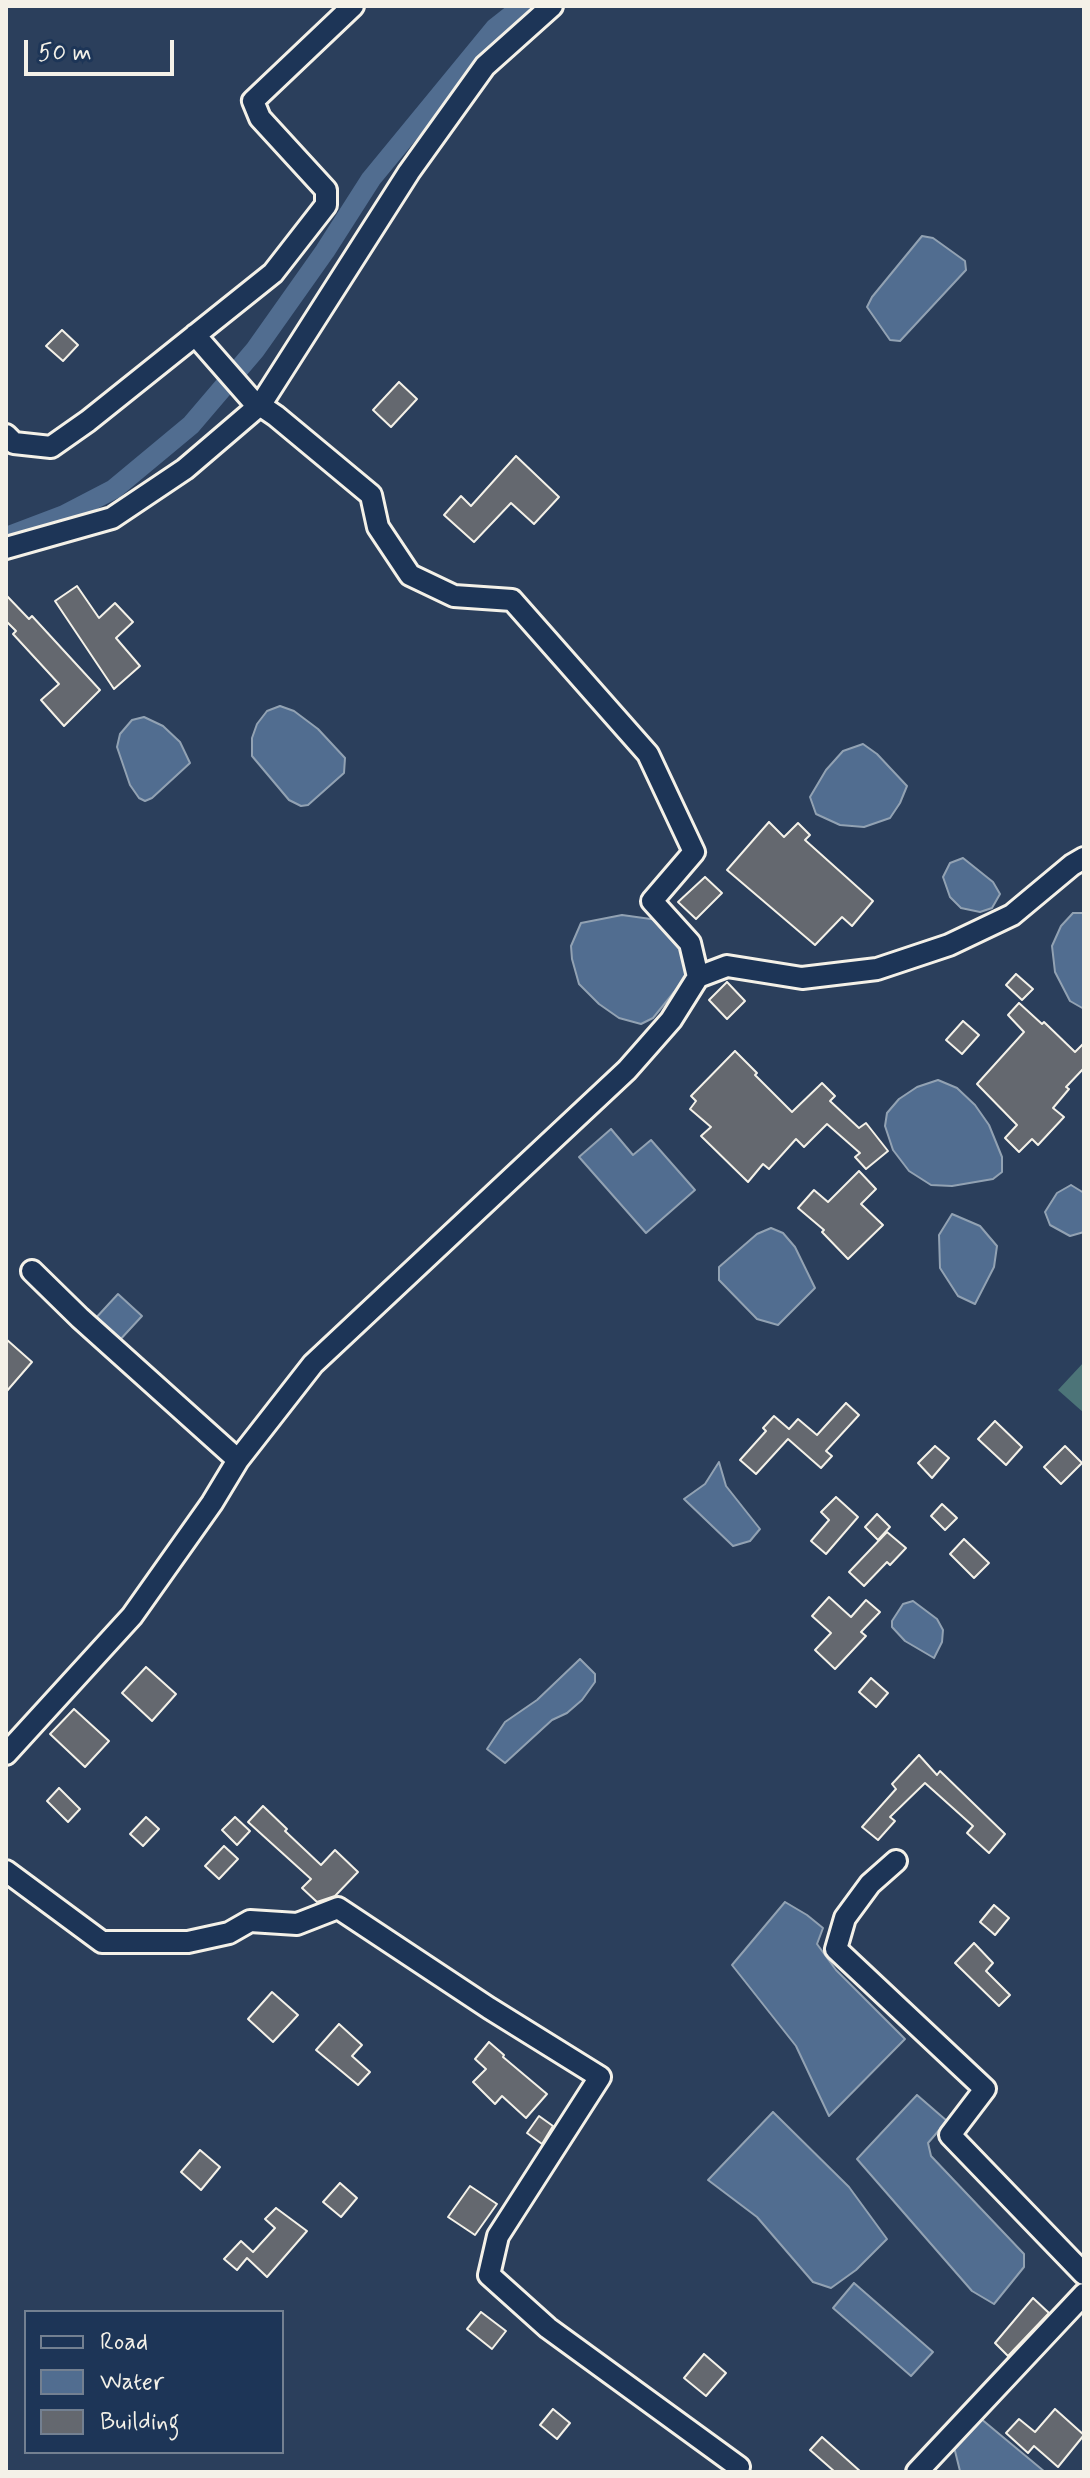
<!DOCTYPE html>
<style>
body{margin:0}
#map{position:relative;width:1090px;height:2478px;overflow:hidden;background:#2b3f5c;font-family:Mynerve,sans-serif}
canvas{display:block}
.frame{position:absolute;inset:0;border:8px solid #f4f1e8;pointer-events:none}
.legend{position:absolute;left:24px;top:2310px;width:260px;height:144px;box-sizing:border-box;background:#1d3557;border:2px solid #738091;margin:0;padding:10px 14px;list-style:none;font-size:24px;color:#f4f1e8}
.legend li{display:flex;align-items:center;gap:16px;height:40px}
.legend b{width:40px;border:2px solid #738091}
.scale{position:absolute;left:24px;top:40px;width:150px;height:36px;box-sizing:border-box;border:4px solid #f4f1e8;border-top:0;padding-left:10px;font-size:24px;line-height:28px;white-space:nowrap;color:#f4f1e8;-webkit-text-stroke:6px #1d3557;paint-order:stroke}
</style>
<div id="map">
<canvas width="1090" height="2478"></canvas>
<div class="frame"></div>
<ul class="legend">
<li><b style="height:10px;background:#1d3557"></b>Road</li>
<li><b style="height:22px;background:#516d90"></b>Water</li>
<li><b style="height:22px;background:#64686f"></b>Building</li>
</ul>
<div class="scale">50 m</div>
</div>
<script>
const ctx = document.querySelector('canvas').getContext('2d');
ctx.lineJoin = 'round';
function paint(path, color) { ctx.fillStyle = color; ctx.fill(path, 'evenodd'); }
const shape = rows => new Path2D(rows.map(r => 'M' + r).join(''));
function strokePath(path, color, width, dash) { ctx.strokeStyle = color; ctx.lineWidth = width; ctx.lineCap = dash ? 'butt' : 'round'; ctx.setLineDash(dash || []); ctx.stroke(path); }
paint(shape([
 [1084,1362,1084,1413,1058,1390]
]), '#4c7478');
const water = shape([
 [922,236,933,238,965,261,966,270,900,341,890,340,867,307,872,297,922,236],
 [280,706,294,711,318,729,345,758,344,773,308,805,301,806,289,800,252,756,252,738,257,724,267,711,280,706],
 [144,717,163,726,180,742,190,763,152,798,145,801,139,798,130,785,117,747,120,734,132,720,144,717],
 [863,744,877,754,907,786,900,803,890,818,864,827,840,825,816,814,810,797,826,770,843,751,863,744],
 [963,858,993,882,1000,894,992,908,980,912,961,908,950,897,943,877,950,863,963,858],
 [1073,913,1084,913,1084,1009,1070,1001,1055,972,1052,946,1061,926,1073,913],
 [622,915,658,920,680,946,692,970,653,1018,641,1024,619,1018,599,1004,579,984,572,959,571,946,581,923,622,915],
 [938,1080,957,1088,975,1105,989,1125,1002,1157,1002,1172,993,1179,952,1186,931,1185,909,1171,893,1150,885,1126,887,1113,899,1099,917,1087,938,1080],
 [611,1129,633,1155,651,1140,695,1190,646,1233,579,1157,611,1129],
 [1071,1185,1084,1193,1084,1232,1070,1236,1050,1225,1045,1212,1057,1193,1071,1185],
 [952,1214,980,1226,997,1246,994,1267,975,1304,958,1296,940,1268,939,1235,952,1214],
 [771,1228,783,1233,795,1247,815,1288,778,1325,757,1319,719,1280,719,1267,757,1234,771,1228],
 [118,1294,142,1316,118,1342,94,1320,118,1294],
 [719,1462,726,1486,760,1529,750,1541,733,1546,684,1499,705,1484,719,1462],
 [913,1601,937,1619,943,1630,942,1642,934,1658,905,1641,892,1627,892,1621,903,1604,913,1601],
 [580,1659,595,1674,595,1682,582,1700,567,1713,552,1720,505,1763,487,1749,505,1722,537,1700,580,1659],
 [785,1902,807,1915,823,1928,817,1944,836,1970,905,2039,829,2116,796,2046,732,1965,785,1902],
 [917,2095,947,2121,928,2143,931,2156,1024,2254,1024,2267,994,2304,972,2291,857,2159,917,2095],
 [773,2112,849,2187,887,2239,856,2270,831,2288,813,2282,757,2217,708,2180,773,2112],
 [854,2283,933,2352,911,2376,833,2308,854,2283],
 [974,2413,1045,2472,960,2471,954,2447,974,2413]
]);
paint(water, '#516d90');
strokePath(water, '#92a2b3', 2);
strokePath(shape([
 [6,537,64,515,114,489,191,425,255,350,325,251,371,179,495,28,523,6]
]), '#516d90', 20);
const building = shape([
 [62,330,78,345,63,361,46,346,62,330],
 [399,382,417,399,391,427,373,410,399,382],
 [516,456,559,497,534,524,511,503,474,542,444,515,461,496,471,506,516,456],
 [77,586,99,618,115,603,133,622,116,638,140,666,114,689,55,601,77,586],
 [6,595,29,619,32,616,100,690,64,726,41,700,59,684,13,634,16,631,6,621,6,595],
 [769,822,784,837,798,823,810,835,805,840,873,901,852,926,842,917,815,945,727,870,769,822],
 [705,877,722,893,696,919,678,902,705,877],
 [1016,974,1033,989,1022,1000,1006,985,1016,974],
 [727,982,745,1001,727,1019,709,1000,727,982],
 [1019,1003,1042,1024,1044,1022,1075,1052,1084,1043,1084,1068,1066,1087,1069,1089,1053,1108,1064,1117,1038,1145,1032,1139,1019,1152,1005,1138,1017,1125,977,1084,1024,1032,1008,1015,1019,1003],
 [963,1021,979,1035,962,1054,946,1040,963,1021],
 [735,1051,757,1073,755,1075,792,1112,822,1083,835,1096,830,1101,859,1128,866,1123,888,1151,866,1169,855,1157,860,1153,827,1124,804,1147,796,1139,769,1169,763,1164,748,1182,701,1136,711,1127,690,1109,696,1101,691,1096,735,1051],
 [859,1171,876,1189,861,1204,883,1225,848,1259,822,1232,824,1230,798,1208,814,1190,828,1202,859,1171],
 [6,1339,32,1362,6,1392,6,1339],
 [846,1403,859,1415,826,1451,832,1456,821,1468,788,1439,756,1474,740,1460,766,1431,763,1428,774,1416,789,1429,798,1419,817,1435,846,1403],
 [995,1421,1022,1447,1006,1465,978,1439,995,1421],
 [935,1446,949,1458,932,1478,918,1463,935,1446],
 [1065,1446,1082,1463,1061,1484,1044,1467,1065,1446],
 [836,1497,858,1517,826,1554,811,1541,829,1520,821,1512,836,1497],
 [942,1504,957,1518,945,1530,931,1516,942,1504],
 [877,1514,890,1527,878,1540,865,1527,877,1514],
 [887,1532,906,1548,890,1565,887,1562,864,1586,849,1572,887,1532],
 [964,1539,989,1563,974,1578,950,1554,964,1539],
 [829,1597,851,1617,866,1600,880,1612,861,1632,866,1636,835,1669,815,1650,831,1633,812,1616,829,1597],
 [146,1667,176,1694,152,1721,122,1693,146,1667],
 [871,1678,888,1693,876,1707,859,1692,871,1678],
 [74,1709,109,1741,85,1767,50,1734,74,1709],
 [919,1755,937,1775,940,1771,1005,1834,989,1853,967,1833,973,1826,925,1783,890,1817,895,1821,878,1840,862,1827,896,1789,892,1784,919,1755],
 [59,1788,80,1809,68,1822,47,1801,59,1788],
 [263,1806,287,1829,285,1831,321,1865,335,1850,358,1872,335,1896,317,1902,302,1888,311,1879,248,1822,263,1806],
 [146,1817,159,1829,143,1846,130,1834,146,1817],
 [235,1817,250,1831,237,1845,222,1830,235,1817],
 [224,1846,238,1859,219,1879,205,1866,224,1846],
 [994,1905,1009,1918,995,1935,980,1922,994,1905],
 [974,1943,993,1963,986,1971,1010,1995,999,2006,955,1963,974,1943],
 [272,1992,298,2015,273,2042,248,2019,272,1992],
 [339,2024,362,2045,352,2056,370,2072,358,2085,316,2050,339,2024],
 [489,2042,504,2055,503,2057,547,2094,526,2118,502,2096,495,2104,473,2082,486,2069,475,2059,489,2042],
 [539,2116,553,2126,542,2144,527,2133,539,2116],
 [200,2150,220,2167,201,2190,181,2172,200,2150],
 [340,2183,357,2198,341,2217,323,2202,340,2183],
 [470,2186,497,2204,475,2235,448,2217,470,2186],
 [276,2208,307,2231,267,2277,247,2258,237,2270,224,2259,241,2241,253,2252,275,2228,265,2219,276,2208],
 [1033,2298,1049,2313,1008,2356,995,2343,1033,2298],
 [481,2312,506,2331,492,2349,467,2329,481,2312],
 [704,2354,726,2373,706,2396,684,2378,704,2354],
 [553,2409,570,2423,557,2439,540,2425,553,2409],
 [1055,2409,1084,2435,1058,2467,1034,2446,1028,2453,1006,2433,1019,2419,1035,2432,1055,2409],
 [822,2437,861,2472,835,2472,810,2450,822,2437]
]);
paint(building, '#64686f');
strokePath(building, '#f4f1e8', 2);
const street = shape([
 [195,335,251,399,276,416,371,495,378,527,410,575,454,596,512,600,648,754,694,852,652,901,690,943,698,977],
 [6,435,14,443,51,447,88,421,273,273,326,205,326,190,260,118,253,101,353,6],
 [6,548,112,518,185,469,261,404,409,172,485,66,552,6],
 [32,1271,80,1318,238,1460],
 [6,1754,132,1616,212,1503,238,1460,313,1364,627,1070,671,1020,698,977,727,966,802,978,877,969,949,945,1012,915,1072,865,1084,858],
 [896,1861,870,1884,845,1918,836,1949,985,2089,950,2135,1084,2274],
 [6,1871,102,1942,188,1942,229,1933,250,1921,297,1924,338,1908,489,2008,600,2077,498,2236,489,2275,548,2328,739,2467],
 [917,2472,1084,2294]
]);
strokePath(street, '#f4f1e8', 26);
strokePath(street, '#1d3557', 20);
</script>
